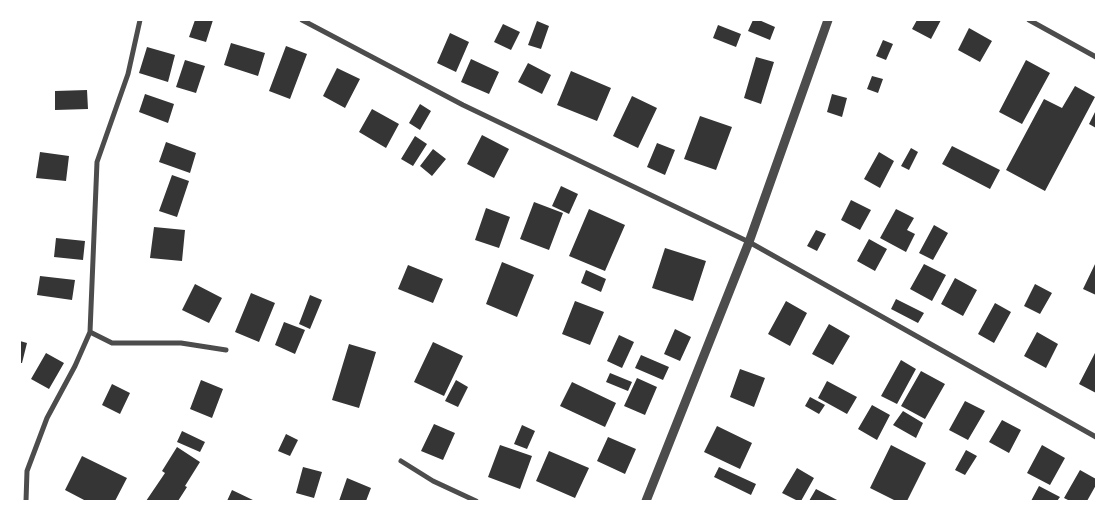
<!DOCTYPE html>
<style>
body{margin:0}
#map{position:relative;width:1116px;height:521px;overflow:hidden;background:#fff;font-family:Raleway,sans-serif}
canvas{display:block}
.frame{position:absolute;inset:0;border:21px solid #fff;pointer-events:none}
</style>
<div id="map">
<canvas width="1116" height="521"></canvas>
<div class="frame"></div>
</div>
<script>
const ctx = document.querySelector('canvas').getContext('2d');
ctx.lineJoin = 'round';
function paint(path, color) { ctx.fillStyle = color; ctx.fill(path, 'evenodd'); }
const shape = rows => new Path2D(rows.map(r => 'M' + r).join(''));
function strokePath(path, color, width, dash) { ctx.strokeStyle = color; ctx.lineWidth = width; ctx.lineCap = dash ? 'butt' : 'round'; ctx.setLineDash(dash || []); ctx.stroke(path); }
paint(shape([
 [195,20,213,20,206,42,189,37],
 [753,20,759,20,775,27,770,40,748,31],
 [917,20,941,20,931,39,912,29],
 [537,21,549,26,541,49,528,45],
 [503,24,520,32,511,50,494,42],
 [718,25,741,34,736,47,713,38],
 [969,28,992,41,980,62,958,50],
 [450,33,469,42,456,72,437,63],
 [883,40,893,44,886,60,876,56],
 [231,43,265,53,258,76,224,65],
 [286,46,307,54,290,99,269,91],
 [147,47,175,55,168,82,139,73],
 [756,57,774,62,761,104,744,98],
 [471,59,499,72,489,94,461,82],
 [185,60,205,66,196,93,176,87],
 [1026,60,1050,73,1022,124,999,112],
 [528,63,551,75,542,94,518,82],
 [337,68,360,79,345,108,323,96],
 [571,71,611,88,597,121,557,105],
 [872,76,883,79,878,93,867,89],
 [1075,86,1095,97,1045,191,1006,170,1044,99,1062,108],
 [87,90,88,109,55,110,55,91],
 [145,94,174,104,168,123,139,112],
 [832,94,847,98,842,117,827,112],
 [632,96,657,108,638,148,613,136],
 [420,104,431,111,420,130,409,123],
 [372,109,399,124,386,148,359,132],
 [1096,110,1096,128,1089,124],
 [700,116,732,127,716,170,684,159],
 [482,135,509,149,494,178,467,164],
 [415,136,427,144,413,166,401,159],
 [166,142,196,153,190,173,159,162],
 [657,143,675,150,665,175,647,167],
 [952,146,1000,170,990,189,942,164],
 [911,148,918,152,909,170,901,166],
 [433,149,446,159,432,176,420,166],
 [40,152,69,156,66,181,36,178],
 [879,152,894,161,880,188,864,179],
 [172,175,189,181,177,217,159,211],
 [561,186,578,194,569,214,552,206],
 [851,200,871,210,860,230,841,220],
 [534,202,563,213,549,250,520,239],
 [486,208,510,217,499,248,475,240],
 [589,209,625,225,605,271,569,256],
 [896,209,914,218,907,230,915,234,906,252,880,238],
 [934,225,948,233,933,260,919,253],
 [154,227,185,230,182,261,150,258],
 [816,230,826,234,817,251,807,246],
 [56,238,85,241,83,260,54,257],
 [869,239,887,249,875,271,857,261],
 [665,248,706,261,693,301,652,288],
 [502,262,534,275,517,317,486,304],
 [1096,262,1096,295,1083,289],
 [924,264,946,275,932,301,910,289],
 [408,265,443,279,433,303,398,289],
 [586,270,606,279,601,292,581,283],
 [40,276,75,280,72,300,37,295],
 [955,278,977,290,963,316,941,304],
 [195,284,222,298,209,323,182,310],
 [1035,284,1052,293,1040,314,1024,306],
 [251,293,275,303,259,342,235,332],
 [310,295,322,300,310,329,299,324],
 [896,299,924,313,918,323,891,309],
 [575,301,604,312,590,345,562,334],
 [786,301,807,313,790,346,768,334],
 [995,303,1011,312,994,343,978,334],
 [284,322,305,330,295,354,275,345],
 [829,324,850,336,833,365,812,354],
 [675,329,691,337,680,361,664,354],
 [1037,332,1058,344,1046,368,1024,356],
 [619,335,634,342,622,368,607,361],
 [20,341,27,343,22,363,20,363],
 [433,342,463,356,444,396,414,382],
 [349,344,376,352,359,408,332,400],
 [1096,351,1096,393,1079,384],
 [46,353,64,363,49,389,31,379],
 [641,355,669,367,663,380,635,368],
 [901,360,916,369,897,404,881,396],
 [740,369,765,378,754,407,730,397],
 [921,371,945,384,925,419,901,406],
 [610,373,632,382,628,391,606,382],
 [637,378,657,387,645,415,624,406],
 [201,380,223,389,212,418,190,409],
 [456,380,468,387,458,407,445,401],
 [827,381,857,397,847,414,818,398],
 [572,382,616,403,605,427,560,406],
 [112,384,130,393,120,414,102,405],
 [810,397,825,405,819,414,805,406],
 [965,401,985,411,968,440,949,430],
 [872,405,890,415,877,440,858,429],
 [903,411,923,423,916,438,893,425],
 [1002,420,1021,430,1009,453,989,442],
 [434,424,455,433,443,460,421,451],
 [522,425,535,431,527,449,514,444],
 [717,426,752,443,740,469,704,452],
 [182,431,205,442,200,452,177,442],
 [286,434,298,440,290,456,278,451],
 [608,437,636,449,625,474,597,461],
 [500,445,532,456,520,489,488,477],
 [891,445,926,463,907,501,896,501,870,488],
 [1042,445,1065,458,1050,485,1027,473],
 [177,447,200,462,185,486,187,487,178,501,146,501,165,473,162,471],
 [966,450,977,456,965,475,955,470],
 [549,451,589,468,575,498,536,481],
 [82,456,127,478,115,501,86,501,65,490],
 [303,467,322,472,314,498,296,493],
 [719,467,756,484,751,495,714,477],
 [797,468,814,478,801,501,798,501,782,493],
 [1080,470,1096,479,1096,485,1087,501,1070,501,1064,498],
 [347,478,371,488,366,501,339,501],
 [1039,486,1060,497,1057,501,1031,501],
 [816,489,839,501,809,501],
 [232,490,255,501,227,501]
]), '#353535');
strokePath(shape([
 [302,20,463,105,749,242,1096,437],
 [1029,20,1096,57],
 [90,332,112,343,181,343,226,350],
 [401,461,433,481,476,501],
 [26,501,27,471,47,418,75,366,90,332,97,162,128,74,140,20]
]), '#4c4c4c', 5);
strokePath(shape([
 [646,501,749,242,828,20]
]), '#4c4c4c', 9);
</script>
